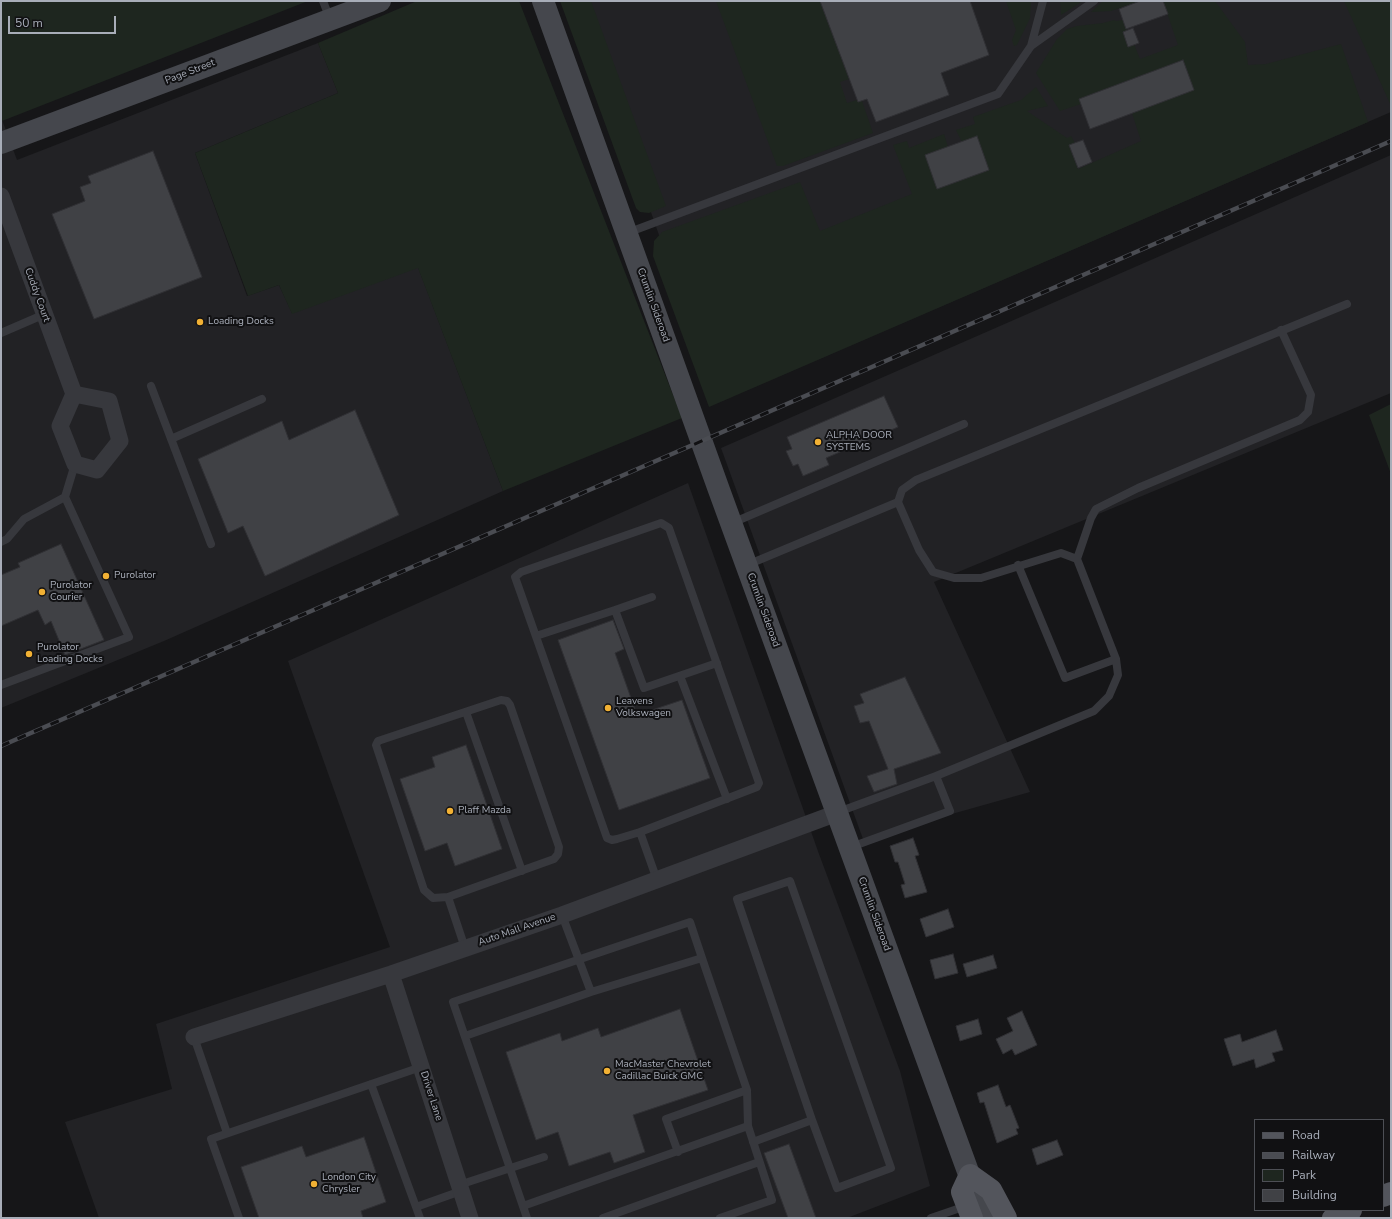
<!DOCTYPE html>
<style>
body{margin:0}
#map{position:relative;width:1392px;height:1219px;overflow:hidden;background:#161618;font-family:"Nunito Sans",sans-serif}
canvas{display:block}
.frame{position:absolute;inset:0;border:2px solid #a8adb8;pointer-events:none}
.legend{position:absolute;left:1254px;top:1119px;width:130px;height:92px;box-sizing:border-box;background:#111113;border:1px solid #4d4f55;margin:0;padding:5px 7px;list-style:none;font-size:12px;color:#a8adb8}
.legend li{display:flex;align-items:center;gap:8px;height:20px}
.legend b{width:20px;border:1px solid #4d4f55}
.scale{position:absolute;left:8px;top:16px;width:108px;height:18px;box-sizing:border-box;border:2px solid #a8adb8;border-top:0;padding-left:5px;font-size:12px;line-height:14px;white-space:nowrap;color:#a8adb8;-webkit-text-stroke:3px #111113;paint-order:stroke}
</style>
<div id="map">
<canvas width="1392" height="1219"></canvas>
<div class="frame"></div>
<ul class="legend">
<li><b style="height:5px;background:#53555c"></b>Road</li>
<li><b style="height:5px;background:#4a4c52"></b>Railway</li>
<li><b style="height:11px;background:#1e261f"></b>Park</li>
<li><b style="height:11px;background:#404145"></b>Building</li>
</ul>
<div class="scale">50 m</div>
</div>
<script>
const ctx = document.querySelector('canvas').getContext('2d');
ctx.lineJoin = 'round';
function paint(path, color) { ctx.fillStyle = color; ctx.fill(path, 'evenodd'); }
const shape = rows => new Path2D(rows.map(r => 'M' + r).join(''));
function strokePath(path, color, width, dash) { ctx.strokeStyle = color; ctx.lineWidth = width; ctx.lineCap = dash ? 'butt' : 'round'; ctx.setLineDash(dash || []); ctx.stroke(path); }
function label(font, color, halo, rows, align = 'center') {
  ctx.font = font + ' "Nunito Sans",sans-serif'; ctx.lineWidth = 4; ctx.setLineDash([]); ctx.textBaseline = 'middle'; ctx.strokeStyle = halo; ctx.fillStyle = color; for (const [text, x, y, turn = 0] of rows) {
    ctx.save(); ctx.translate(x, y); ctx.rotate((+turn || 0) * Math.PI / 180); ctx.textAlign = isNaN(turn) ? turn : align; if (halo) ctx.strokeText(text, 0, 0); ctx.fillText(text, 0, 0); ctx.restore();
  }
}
paint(shape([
 [577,1,1391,1,1391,112,715,404,694,335],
 [318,43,338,93,195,153,247,296,279,285,292,313,418,267,503,491,164,641,1,708,1,117,17,160],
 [1391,155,1391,393,934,582,1030,792,863,839,721,448],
 [688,483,819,854,900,1071,930,1186,847,1218,99,1218,65,1122,172,1089,156,1024,390,947,288,661]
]), '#222225');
paint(shape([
 [1,1,308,1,2,121,1,117],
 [417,1,519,1,682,418,503,491,418,268,292,314,279,285,248,296,195,153,338,93,318,43],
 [560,1,591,1,666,206,649,213,640,212,636,208],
 [716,1,820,1,849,79,840,82,847,103,857,100,858,102,862,101,873,133,783,166,777,166],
 [1006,1,1031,1,1030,18,1017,45,1014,46,1012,40,1016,30],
 [1060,1,1083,1,1061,15],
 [1103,1,1140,1,1111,11,1091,12],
 [1163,1,1215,1,1245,42,1248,65,1266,64,1341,44,1368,122,709,407,653,256,654,241,662,232,800,182,820,231,912,194,893,145,907,141,909,148,944,134,948,147,962,142,956,130,975,124,973,117,1021,100,1036,87,1048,106,1027,111,1067,138,1071,136,1075,143,1069,146,1078,169,1141,141,1132,113,1194,90,1183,60,1079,99,1081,104,1060,111,1036,73,1057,39,1067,29,1077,26,1103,23,1114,20,1116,21,1123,20,1127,30,1123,32,1128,46,1134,44,1140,59,1178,45],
 [1344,1,1391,1,1391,106],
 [1391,404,1391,474,1369,415]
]), '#1e261f');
const building = shape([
 [820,1,970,1,989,55,941,73,949,95,876,122,867,99,858,102,820,1],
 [1140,1,1163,1,1168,14,1126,29,1119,9,1140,1],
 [1133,28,1139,43,1128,47,1123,32,1133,28],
 [1183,60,1194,90,1090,129,1079,99,1183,60],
 [977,136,989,170,937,189,925,155,977,136],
 [1083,140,1092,162,1078,168,1069,145,1083,140],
 [153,151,202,277,94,319,52,214,85,201,80,187,91,183,88,176,153,151],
 [884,396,898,427,826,458,829,465,803,476,798,464,793,466,786,451,792,449,787,437,884,396],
 [355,410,399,515,265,576,243,526,228,533,198,459,282,421,289,440,355,410],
 [61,544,104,640,65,655,51,621,45,625,38,610,1,626,1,575,20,567,18,563,61,544],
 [613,620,624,649,615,653,637,715,682,700,710,778,619,810,558,640,613,620],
 [905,677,941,753,894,769,897,784,874,792,867,776,888,769,869,721,860,723,854,706,864,703,860,694,905,677],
 [466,745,502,849,455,866,447,843,425,851,400,779,435,767,432,757,466,745],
 [913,838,919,855,915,856,927,892,905,898,901,885,905,884,898,862,895,862,890,846,913,838],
 [948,909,954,927,926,937,920,919,948,909],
 [953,954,958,973,935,979,930,960,953,954],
 [993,955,997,968,967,977,963,964,993,955],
 [680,1009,708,1090,633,1115,645,1152,614,1163,610,1152,569,1166,558,1132,536,1140,506,1052,560,1033,562,1041,598,1028,601,1037,680,1009],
 [1022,1011,1037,1045,1015,1055,1012,1049,1003,1054,996,1039,1013,1031,1007,1018,1022,1011],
 [978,1019,982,1034,960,1041,956,1026,978,1019],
 [1276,1030,1283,1050,1272,1053,1275,1061,1256,1068,1254,1059,1233,1066,1224,1039,1240,1034,1242,1042,1276,1030],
 [998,1085,1006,1107,1010,1105,1019,1128,1016,1129,1018,1134,997,1143,984,1102,980,1103,977,1093,998,1085],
 [364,1137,386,1202,361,1211,363,1218,259,1218,241,1167,302,1146,306,1157,364,1137],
 [1057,1140,1063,1155,1037,1165,1032,1149,1057,1140],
 [789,1144,816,1218,788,1218,764,1153,789,1144]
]);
paint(building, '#404145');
strokePath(building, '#303034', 1);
strokePath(shape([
 [323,1,330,19],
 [1031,46,1094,1],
 [627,233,998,94,1031,46,1043,1],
 [1,333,45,314],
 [151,386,211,544],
 [171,439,262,399],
 [898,502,902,490,916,480,1347,304],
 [732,523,964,424],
 [1,542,7,539,24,519,65,497],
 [1077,559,1091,518,1096,509,1138,488,1300,420,1308,412,1311,395,1281,330],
 [747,565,898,502,919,550,933,572,954,578,981,578,1061,553,1077,559,1116,659,1118,675,1109,696,1094,711,936,776],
 [1018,565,1065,678,1116,659],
 [615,610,652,597],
 [536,636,615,610,644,688,717,663],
 [680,676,727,799],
 [1,685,129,637,65,497,75,464],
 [466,712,522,871],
 [838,812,936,776,950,811,851,847],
 [640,832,757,787,759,783,669,528,661,523,521,572,515,577,607,838,612,840,617,839,640,832,657,880],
 [448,897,554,859,558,854,559,847,510,705,507,701,501,700,378,741,376,745,424,890,433,898,448,897,465,948],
 [562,915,591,992],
 [465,1036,591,992,702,958,747,1090,748,1126,772,1200,720,1218],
 [194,1037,227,1133],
 [371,1084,416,1207],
 [753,1142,812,1120,837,1188,891,1168,790,881,737,899,812,1120],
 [678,1152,666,1119,747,1090],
 [459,1185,544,1157],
 [523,1206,748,1126],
 [239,1218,211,1139,421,1067],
 [420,1218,416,1207,461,1191],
 [527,1218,453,1002,690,922,702,958],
 [603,1218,759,1162],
 [931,1218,966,1206]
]), '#37383d', 8);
strokePath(shape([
 [1,196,74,394,60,426,75,464,97,470,120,441,109,401,74,394],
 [391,974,470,1218],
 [194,1037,391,974,562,915,837,813]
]), '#37383d', 17);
strokePath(shape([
 [543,1,719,490,985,1218],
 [1,143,380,1]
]), '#45474d', 22);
strokePath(shape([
 [1383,1196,1391,1193],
 [972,1218,962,1192,970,1175,991,1190,1006,1218],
 [1333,1218,1351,1210]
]), '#53555c', 22);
const rail = shape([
 [1,746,1391,141]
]);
strokePath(rail, '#4a4c52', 4.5);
strokePath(rail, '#111113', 3, [9]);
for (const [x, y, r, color] of [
 [200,322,4,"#f2b134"],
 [818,442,4,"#f2b134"],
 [106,576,4,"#f2b134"],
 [42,592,4,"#f2b134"],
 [29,654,4,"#f2b134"],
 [608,708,4,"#f2b134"],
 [450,811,4,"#f2b134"],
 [607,1071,4,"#f2b134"],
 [314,1184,4,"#f2b134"]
]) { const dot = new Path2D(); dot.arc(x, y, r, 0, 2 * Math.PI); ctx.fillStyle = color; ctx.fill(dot); strokePath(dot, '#111113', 1.5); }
label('10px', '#a8adb8', '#111113', [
 ["Page Street",190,72,-21],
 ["Cuddy Court",37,295,70],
 ["Crumlin Sideroad",653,305,70],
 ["Crumlin Sideroad",763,610,70],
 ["Crumlin Sideroad",874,914,70],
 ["Auto Mall Avenue",517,930,-19],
 ["Driver Lane",431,1096,72]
]);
label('10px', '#a8adb8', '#111113', [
 ["Loading Docks",208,322],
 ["ALPHA DOOR",826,436],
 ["SYSTEMS",826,448],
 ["Purolator",114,576],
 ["Purolator",50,586],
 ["Courier",50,598],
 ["Purolator",37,648],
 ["Loading Docks",37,660],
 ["Leavens",616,702],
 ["Volkswagen",616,714],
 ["Plaff Mazda",458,811],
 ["MacMaster Chevrolet",615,1065],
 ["Cadillac Buick GMC",615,1077],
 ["London City",322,1178],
 ["Chrysler",322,1190]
], 'left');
</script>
